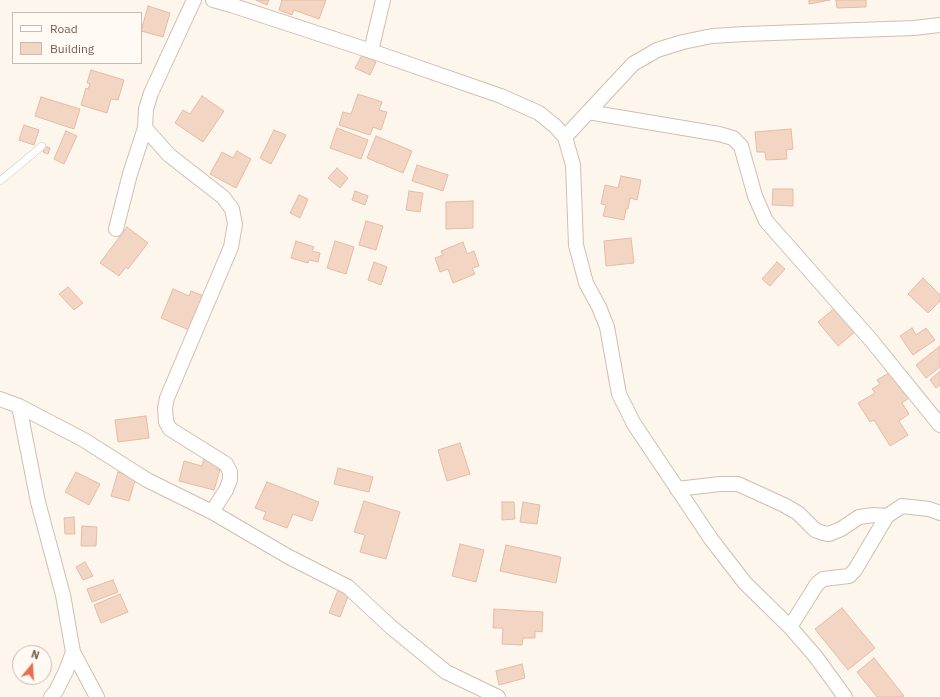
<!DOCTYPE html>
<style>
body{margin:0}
#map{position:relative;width:940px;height:697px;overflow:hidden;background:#fdf6ec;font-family:"IBM Plex Sans",sans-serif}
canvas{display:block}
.legend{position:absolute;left:12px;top:12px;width:130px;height:52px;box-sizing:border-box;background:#fffaf3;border:1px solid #cabbb1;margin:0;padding:5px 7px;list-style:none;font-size:12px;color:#7a5c4d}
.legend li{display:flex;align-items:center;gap:8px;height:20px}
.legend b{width:20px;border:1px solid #cabbb1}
.north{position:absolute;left:12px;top:645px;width:40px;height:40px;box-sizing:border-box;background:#fffaf3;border:1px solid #cabbb1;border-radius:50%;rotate:18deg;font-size:11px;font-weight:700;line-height:16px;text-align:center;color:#7a5c4d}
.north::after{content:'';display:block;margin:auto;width:14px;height:18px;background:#e76f51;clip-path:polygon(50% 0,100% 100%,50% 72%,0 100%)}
</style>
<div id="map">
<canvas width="940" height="697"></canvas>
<ul class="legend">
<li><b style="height:5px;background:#fff"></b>Road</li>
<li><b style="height:11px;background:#f3d5c3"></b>Building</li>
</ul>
<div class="north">N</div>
</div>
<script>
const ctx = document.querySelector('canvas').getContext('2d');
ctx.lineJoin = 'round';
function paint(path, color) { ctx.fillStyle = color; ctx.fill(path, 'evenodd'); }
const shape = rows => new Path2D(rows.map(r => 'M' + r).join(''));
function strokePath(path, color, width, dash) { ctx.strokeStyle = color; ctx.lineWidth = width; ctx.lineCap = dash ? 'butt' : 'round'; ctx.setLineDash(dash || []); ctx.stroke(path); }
const building = shape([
 [256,0,269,0,267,5,256,0],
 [282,0,326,0,319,19,294,10,292,15,279,10,282,0],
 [809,0,830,0,809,4,809,0],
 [836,0,866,0,866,7,837,8,836,0],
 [148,6,170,13,163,37,141,31,148,6],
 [362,55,376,62,370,75,355,68,362,55],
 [91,70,124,80,118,100,111,99,107,113,81,105,86,88,88,89,90,84,87,83,91,70],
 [358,94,382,102,379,110,387,112,381,130,373,127,370,135,339,125,343,112,351,114,358,94],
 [202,96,224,111,203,142,175,123,183,110,190,114,202,96],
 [41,97,80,109,74,129,35,116,41,97],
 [24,125,39,130,34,145,19,140,24,125],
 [337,128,368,140,361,159,330,148,337,128],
 [791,129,793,149,786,150,787,159,766,160,765,152,757,152,755,132,791,129],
 [274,130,286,135,271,164,260,158,274,130],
 [66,131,77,136,64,164,54,159,66,131],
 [376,136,412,151,403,173,367,158,376,136],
 [45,146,50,148,48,154,43,152,45,146],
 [237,151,251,159,236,188,210,174,222,152,233,158,237,151],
 [417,165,448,175,443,191,412,181,417,165],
 [337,168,348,178,340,188,328,178,337,168],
 [621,176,641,180,637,200,630,198,628,209,626,209,624,220,603,216,606,205,601,204,605,185,618,188,621,176],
 [773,189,793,189,793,206,772,205,773,189],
 [355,191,368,196,365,205,352,200,355,191],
 [409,191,423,193,420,212,406,210,409,191],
 [299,195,308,199,300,218,290,213,299,195],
 [473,201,473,228,446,229,446,202,473,201],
 [366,221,383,226,376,250,359,245,366,221],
 [127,227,148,243,128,269,126,267,119,276,100,263,127,227],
 [631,238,634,263,606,266,604,241,631,238],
 [296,241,314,247,312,251,320,253,318,262,309,260,308,263,291,258,296,241],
 [335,241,354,247,346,274,327,268,335,241],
 [463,242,467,254,474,251,479,266,472,268,475,274,453,283,448,269,440,272,435,258,443,255,441,251,463,242],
 [374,262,387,267,381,285,368,280,374,262],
 [777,262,785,269,770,286,762,279,777,262],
 [923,278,940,295,940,301,928,313,908,294,923,278],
 [68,287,83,303,74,310,59,294,68,287],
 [173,289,189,296,191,291,204,296,189,330,161,318,173,289],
 [835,308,855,332,838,346,818,322,835,308],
 [912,328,916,335,926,328,935,340,913,355,900,336,912,328],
 [940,346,940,367,926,378,916,365,940,346],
 [892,371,909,398,902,403,909,414,899,421,908,435,890,446,874,420,870,422,858,403,875,393,872,389,880,384,877,380,892,371],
 [940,371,940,385,936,388,930,380,940,371],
 [146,416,149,438,118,442,115,420,146,416],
 [460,443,470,474,447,481,438,450,460,443],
 [204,458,219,462,217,470,220,470,214,490,179,481,184,461,202,466,204,458],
 [338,468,373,477,369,492,334,484,338,468],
 [76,472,100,484,89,505,65,492,76,472],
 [118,472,136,477,129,501,111,496,118,472],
 [267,482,319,502,312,521,293,514,287,528,263,519,266,512,255,508,267,482],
 [364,501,400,512,386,559,360,552,365,535,354,532,364,501],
 [502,502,514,502,515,519,502,520,502,502],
 [523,502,540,505,537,524,520,522,523,502],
 [74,517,75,534,65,534,64,518,74,517],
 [82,526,97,527,96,546,81,546,82,526],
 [460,544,484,550,476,582,452,576,460,544],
 [506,545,561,557,556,583,500,571,506,545],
 [85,562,93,576,83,580,76,567,85,562],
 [113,580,118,592,92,602,87,589,113,580],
 [338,590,349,594,340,617,329,613,338,590],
 [120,594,128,612,101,623,94,605,120,594],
 [842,608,875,648,848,670,815,629,842,608],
 [494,609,543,612,542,632,535,631,535,638,523,638,522,645,502,644,503,628,493,628,494,609],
 [874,658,904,696,903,697,877,697,857,672,874,658],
 [522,664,525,678,499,685,496,671,522,664]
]);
paint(building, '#f3d5c3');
strokePath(building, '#e6bba3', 1);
const lane = shape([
 [0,181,42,146]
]);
const street = shape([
 [194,0,151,93,146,109,145,128,169,155,223,197,232,209,235,224,231,247,167,398,165,408,166,422,170,429,226,464,230,472,230,480,226,490,212,512],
 [213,0,231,5,371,51,501,96,539,113,555,126,565,137,573,165,576,245,586,283,599,307,607,327,619,394,634,424,711,539,745,583,790,627,816,657,845,697],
 [371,51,383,0],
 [588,112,719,134,733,138,741,146,755,196,766,221,871,340,940,425],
 [565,137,633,64,657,50,683,42,712,36,745,34,914,28,940,25],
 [116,229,130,174,145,128],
 [0,399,19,406,84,440,147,480,212,512,289,557,348,587,391,627,446,672,498,697],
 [19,406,38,502,63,595,73,652,66,671,56,691,51,697],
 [677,489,720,484,738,484,784,505,798,513,815,530,823,533,829,534,841,529,859,517,873,515,887,516],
 [790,627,817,584,823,579,849,576,855,570,887,516,902,506,929,509,940,513],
 [73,652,97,697]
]);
strokePath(lane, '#d1beb0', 8);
strokePath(street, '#d1beb0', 16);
strokePath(lane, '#fff', 7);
strokePath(street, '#fff', 14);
</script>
